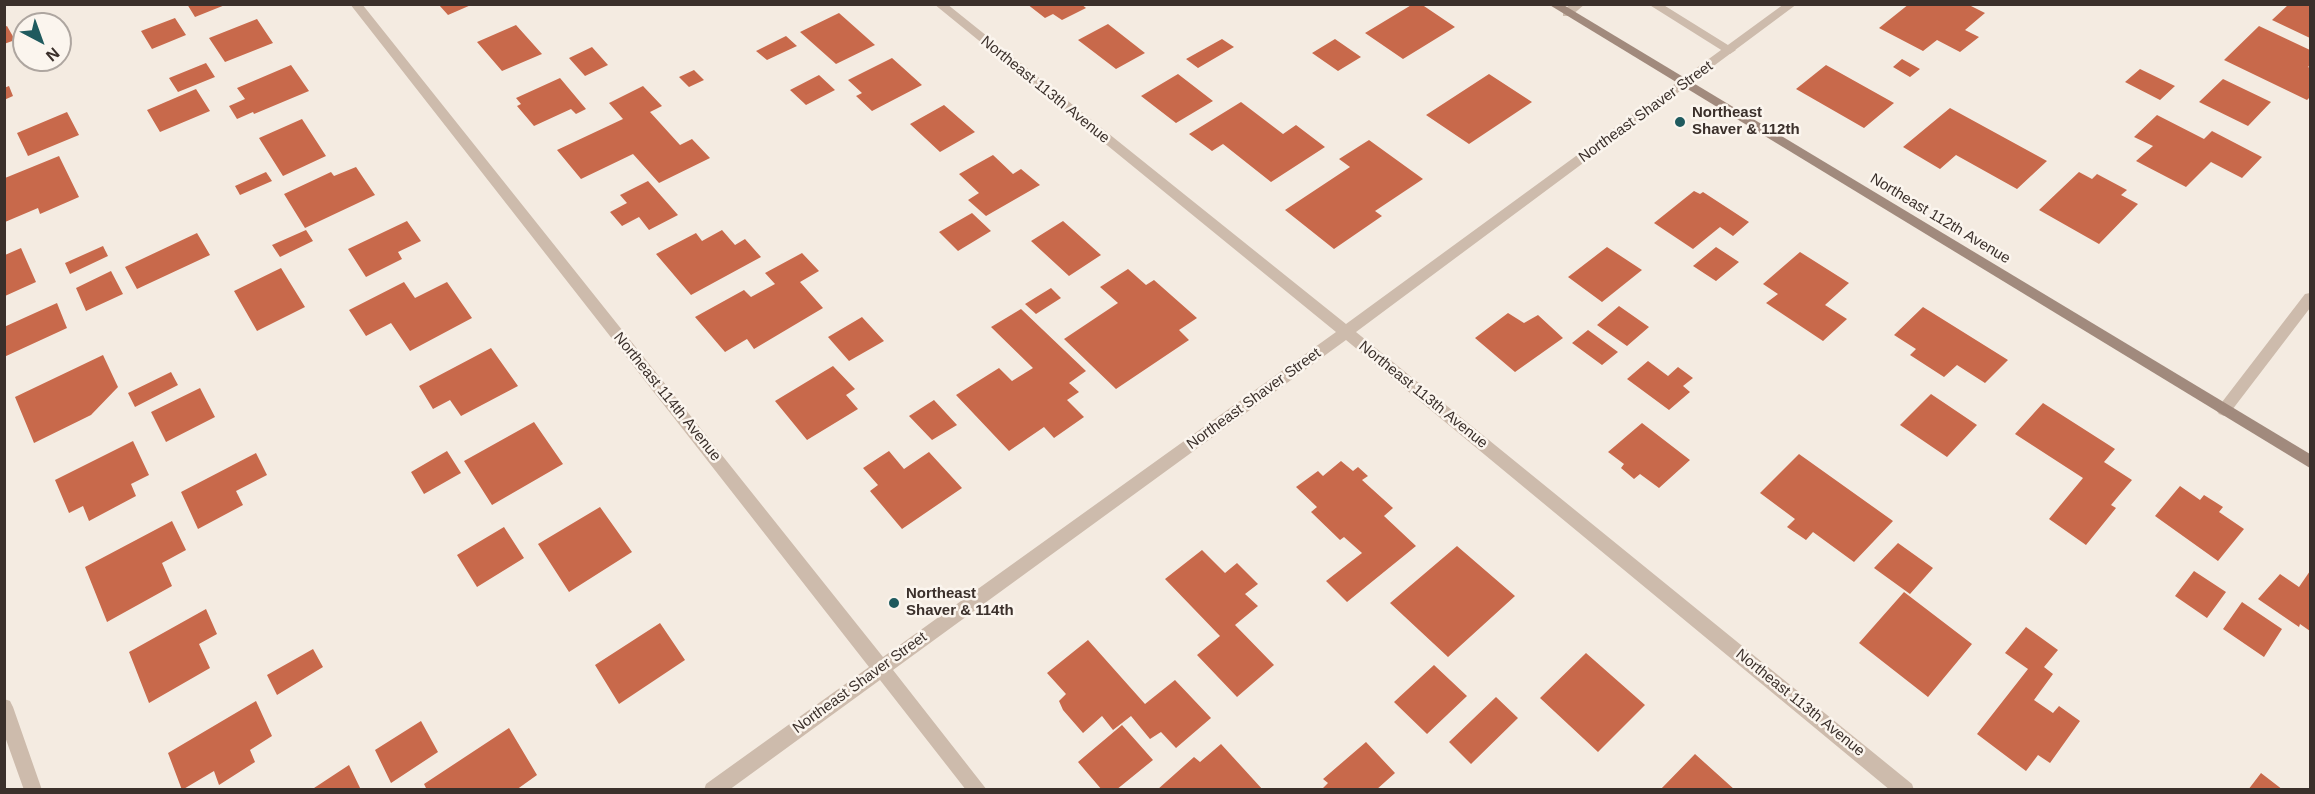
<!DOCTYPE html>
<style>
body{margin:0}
#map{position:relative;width:2315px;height:794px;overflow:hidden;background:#f4ebe1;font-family:Arial,sans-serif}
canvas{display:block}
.frame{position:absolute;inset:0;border:6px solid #3b302b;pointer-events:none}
.north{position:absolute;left:12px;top:12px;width:60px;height:60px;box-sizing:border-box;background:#fbf5ee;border:2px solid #aea6a0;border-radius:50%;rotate:139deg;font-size:16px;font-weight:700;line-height:24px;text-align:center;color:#3b302b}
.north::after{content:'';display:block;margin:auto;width:21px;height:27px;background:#1f5a5e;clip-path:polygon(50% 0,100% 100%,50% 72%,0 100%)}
</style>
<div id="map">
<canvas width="2315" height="794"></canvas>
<div class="frame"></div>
<div class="north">N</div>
</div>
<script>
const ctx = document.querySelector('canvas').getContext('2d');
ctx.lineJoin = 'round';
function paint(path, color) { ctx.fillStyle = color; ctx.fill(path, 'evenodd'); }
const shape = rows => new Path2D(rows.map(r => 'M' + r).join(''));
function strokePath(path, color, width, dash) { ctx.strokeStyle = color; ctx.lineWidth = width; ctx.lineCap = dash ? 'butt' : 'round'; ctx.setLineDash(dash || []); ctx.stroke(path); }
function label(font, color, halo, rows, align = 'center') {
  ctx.font = font + ' Arial,sans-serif'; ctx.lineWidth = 5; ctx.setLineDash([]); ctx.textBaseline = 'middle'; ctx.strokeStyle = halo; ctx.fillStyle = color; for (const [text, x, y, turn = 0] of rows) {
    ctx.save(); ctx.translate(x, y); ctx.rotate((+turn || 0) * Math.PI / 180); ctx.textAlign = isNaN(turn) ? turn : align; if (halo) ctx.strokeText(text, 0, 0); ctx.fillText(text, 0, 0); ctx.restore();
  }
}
paint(shape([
 [187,4,225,4,225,5,195,17],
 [1027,4,1081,4,1086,8,1062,20,1053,14,1045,18],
 [1413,4,1421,4,1455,27,1403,59,1365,33],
 [1909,4,1967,4,1985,13,1965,30,1979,37,1960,52,1937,40,1923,51,1879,28],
 [2289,4,2310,4,2310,38,2272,20],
 [439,5,471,5,448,15],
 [839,13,875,45,836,64,800,32],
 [175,18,186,35,152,49,141,31],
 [257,19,273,43,225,62,209,38],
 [1108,24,1145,53,1116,69,1078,40],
 [516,25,542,54,502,71,477,42],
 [7,26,15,40,4,44,4,27],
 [2259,26,2310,50,2310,65,2308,67,2310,68,2310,97,2307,100,2224,60],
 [786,36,797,46,767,60,756,51],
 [1222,39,1234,47,1198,68,1186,59],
 [1335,39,1361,57,1338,71,1312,53],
 [592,47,608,65,585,76,569,58],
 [892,58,922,85,872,111,856,96,862,93,848,80],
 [1902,59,1920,69,1910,77,1893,67],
 [206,63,215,77,178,92,169,78],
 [291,65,309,91,254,114,253,112,237,119,229,106,245,99,237,88],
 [1826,65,1894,103,1864,128,1796,89],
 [2140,69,2175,86,2160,100,2125,82],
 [694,70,704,80,689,87,679,77],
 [1178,74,1213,101,1176,123,1141,96],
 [1489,74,1532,102,1469,144,1426,115],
 [819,75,835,90,806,105,790,90],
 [560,78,586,109,576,114,571,109,534,126,517,106,521,104,516,98],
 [2223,79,2271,102,2248,126,2199,102],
 [9,86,13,96,4,100,4,88],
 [643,86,662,106,650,112,680,145,692,139,710,158,659,183,633,154,581,179,557,150,623,119,609,103],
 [196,89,210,111,160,132,147,110],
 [1241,102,1283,134,1296,125,1325,147,1271,182,1223,144,1212,151,1189,134],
 [944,105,975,132,940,152,910,124],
 [1950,108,2047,161,2017,189,1956,155,1940,169,1903,147],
 [67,112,79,135,28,156,17,133],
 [2157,115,2204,139,2212,131,2262,157,2242,178,2211,162,2186,187,2136,161,2153,146,2134,137],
 [302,119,326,156,283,176,259,138],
 [1369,140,1423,179,1375,211,1382,216,1334,249,1285,210,1350,167,1339,159],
 [993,155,1013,174,1021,169,1040,185,986,216,968,200,979,193,959,174],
 [59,156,79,197,40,214,38,208,5,222,5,178],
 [356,167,375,195,305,228,284,194,331,172,334,176],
 [266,172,272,181,240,195,235,186],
 [2079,172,2092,179,2097,174,2127,190,2121,195,2138,204,2099,244,2039,210],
 [648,181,678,215,649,230,639,217,622,226,610,212,627,203,620,195],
 [1694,191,1700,194,1703,192,1749,222,1733,236,1720,227,1693,249,1654,223],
 [972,213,991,231,958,251,939,232],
 [407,221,421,241,398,252,402,259,366,277,348,249],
 [1063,221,1101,255,1069,276,1031,241],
 [306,230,313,241,280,257,272,245],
 [722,230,735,245,745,239,761,257,691,295,656,254,696,233,702,241],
 [197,233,210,255,137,289,125,267],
 [103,246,108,256,70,274,65,263],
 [1607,247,1642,270,1602,302,1568,277],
 [1716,247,1739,262,1716,281,1693,266],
 [21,248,36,282,5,296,5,255],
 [1800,252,1849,283,1825,305,1847,319,1823,341,1766,303,1778,294,1763,284],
 [802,253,819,271,800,282,823,308,754,349,747,339,725,352,695,317,744,290,751,297,775,284,765,273],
 [281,268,305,307,257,331,234,291],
 [1128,269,1146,285,1154,280,1197,318,1179,330,1189,340,1116,389,1064,339,1118,303,1100,287],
 [111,271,123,294,86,311,76,288],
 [404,282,415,298,447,282,472,318,410,351,391,323,366,336,349,310],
 [1051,288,1061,298,1036,314,1025,304],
 [57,303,67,328,4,357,4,327],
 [1619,306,1649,327,1627,346,1597,325],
 [1923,307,2008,360,1985,383,1957,365,1944,377,1910,355,1916,349,1894,335],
 [1021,309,1086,371,1069,383,1079,392,1067,400,1084,417,1054,438,1044,427,1009,451,956,395,999,368,1012,381,1033,368,991,327],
 [1508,313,1524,323,1538,315,1563,338,1515,372,1475,338],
 [862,317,884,341,849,361,828,337],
 [1588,330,1618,352,1602,365,1572,343],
 [491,348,518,386,461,416,450,400,433,409,419,386],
 [103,355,118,387,91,415,34,443,15,397],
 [1648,361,1668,376,1678,367,1693,378,1683,386,1690,392,1669,410,1627,379],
 [833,366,855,389,846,395,858,409,807,440,775,401],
 [171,372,178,385,135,407,128,393],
 [200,388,215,417,166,442,151,412],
 [1931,394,1977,425,1947,457,1900,425],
 [934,400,957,425,932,440,909,416],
 [2043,403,2115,449,2104,462,2132,480,2111,505,2116,508,2086,545,2049,519,2083,478,2015,434],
 [534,422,563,464,492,505,464,461],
 [1642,423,1690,460,1659,488,1640,474,1634,479,1621,468,1624,464,1608,452],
 [133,441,149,475,131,484,136,496,89,521,83,506,69,513,55,480],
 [447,451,461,473,424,494,411,472],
 [889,451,904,469,929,452,962,488,902,529,870,491,878,485,863,468],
 [256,453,267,475,236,491,243,505,198,529,181,492],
 [1799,454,1893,521,1854,562,1813,532,1806,540,1787,527,1795,519,1760,493],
 [1341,461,1353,471,1358,467,1368,476,1362,480,1393,508,1384,516,1416,546,1347,602,1326,581,1362,553,1344,537,1340,540,1311,512,1317,507,1296,487,1318,471,1323,476],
 [2180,486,2200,500,2204,495,2223,507,2219,512,2244,529,2218,561,2155,516],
 [600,507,632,552,569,592,538,544],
 [172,521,186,550,162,563,172,586,107,622,85,567],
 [504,527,524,558,477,587,457,555],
 [1898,543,1933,568,1910,594,1874,568],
 [1457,546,1515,596,1448,657,1390,603],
 [1202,550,1225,573,1237,563,1258,584,1245,594,1258,606,1235,625,1274,665,1237,697,1197,655,1220,636,1165,579],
 [2194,571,2226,592,2207,618,2175,596],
 [2310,571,2310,631,2300,624,2299,627,2258,599,2280,574,2299,587],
 [1904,592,1972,644,1928,697,1859,643],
 [2242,602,2282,629,2264,657,2223,629],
 [206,609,217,634,199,644,210,668,149,703,129,652],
 [660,623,685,660,619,704,595,665],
 [2026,627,2058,650,2044,667,2053,674,2034,700,2053,713,2059,706,2080,721,2050,763,2038,755,2026,771,1977,734,2028,669,2005,653],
 [1088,640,1145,704,1175,680,1211,718,1176,748,1161,732,1150,739,1131,716,1113,730,1102,716,1083,733,1063,710,1059,701,1066,694,1047,673],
 [313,649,323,667,277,695,267,675],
 [1586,653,1645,705,1598,752,1540,698],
 [1434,665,1467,696,1427,734,1394,702],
 [1496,697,1518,718,1471,764,1449,742],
 [256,701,272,736,250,750,255,762,219,785,214,771,182,790,168,753],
 [421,721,438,752,391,783,375,750],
 [1122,725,1153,760,1116,790,1102,790,1078,762],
 [509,728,537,775,516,790,427,790,424,784],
 [1366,742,1395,773,1376,790,1321,790,1328,783,1323,779],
 [1221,744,1263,790,1157,790,1194,757,1200,762],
 [1695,754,1735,790,1660,790],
 [349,765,361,790,311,790],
 [2261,773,2283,790,2248,790]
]), '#c8694b');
paint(shape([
 [1571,4,1585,4,1571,16,1563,16,1563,10,1571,4],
 [1648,4,1662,4,1736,50,1730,54,1726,53,1648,4]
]), '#cdbbac');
paint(shape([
 [350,4,362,4,883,657,1336,332,934,4,947,4,1346,324,1784,4,1797,4,1356,332,1912,784,1914,790,1890,790,1346,340,893,670,987,790,966,790,880,680,729,790,704,790,706,784,869,667,350,4],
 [2310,293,2310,308,2229,414,2224,416,2219,414,2216,410,2219,406,2305,294,2310,293],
 [4,699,10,701,13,707,42,790,24,790,4,734,4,699]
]), '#cdbbac');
paint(shape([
 [1548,4,1562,4,2310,454,2310,468,1548,4]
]), '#a18a7d');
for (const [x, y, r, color] of [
 [1680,122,6,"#1f5a5e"],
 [894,603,6,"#1f5a5e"]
]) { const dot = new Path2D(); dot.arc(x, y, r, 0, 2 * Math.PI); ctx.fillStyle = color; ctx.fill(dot); strokePath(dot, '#fbf5ee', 2); }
label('15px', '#3b302b', '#fbf5ee', [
 ["Northeast 113th Avenue",1045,90,39],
 ["Northeast Shaver Street",1646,112,-36],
 ["Northeast 112th Avenue",1940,219,31],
 ["Northeast 113th Avenue",1423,395,39],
 ["Northeast 114th Avenue",667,397,51],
 ["Northeast Shaver Street",1254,399,-36],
 ["Northeast Shaver Street",860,683,-36],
 ["Northeast 113th Avenue",1800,703,39]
]);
label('bold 15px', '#3b302b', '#fbf5ee', [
 ["Northeast",1692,113],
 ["Shaver & 112th",1692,130],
 ["Northeast",906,594],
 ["Shaver & 114th",906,611]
], 'left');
</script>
